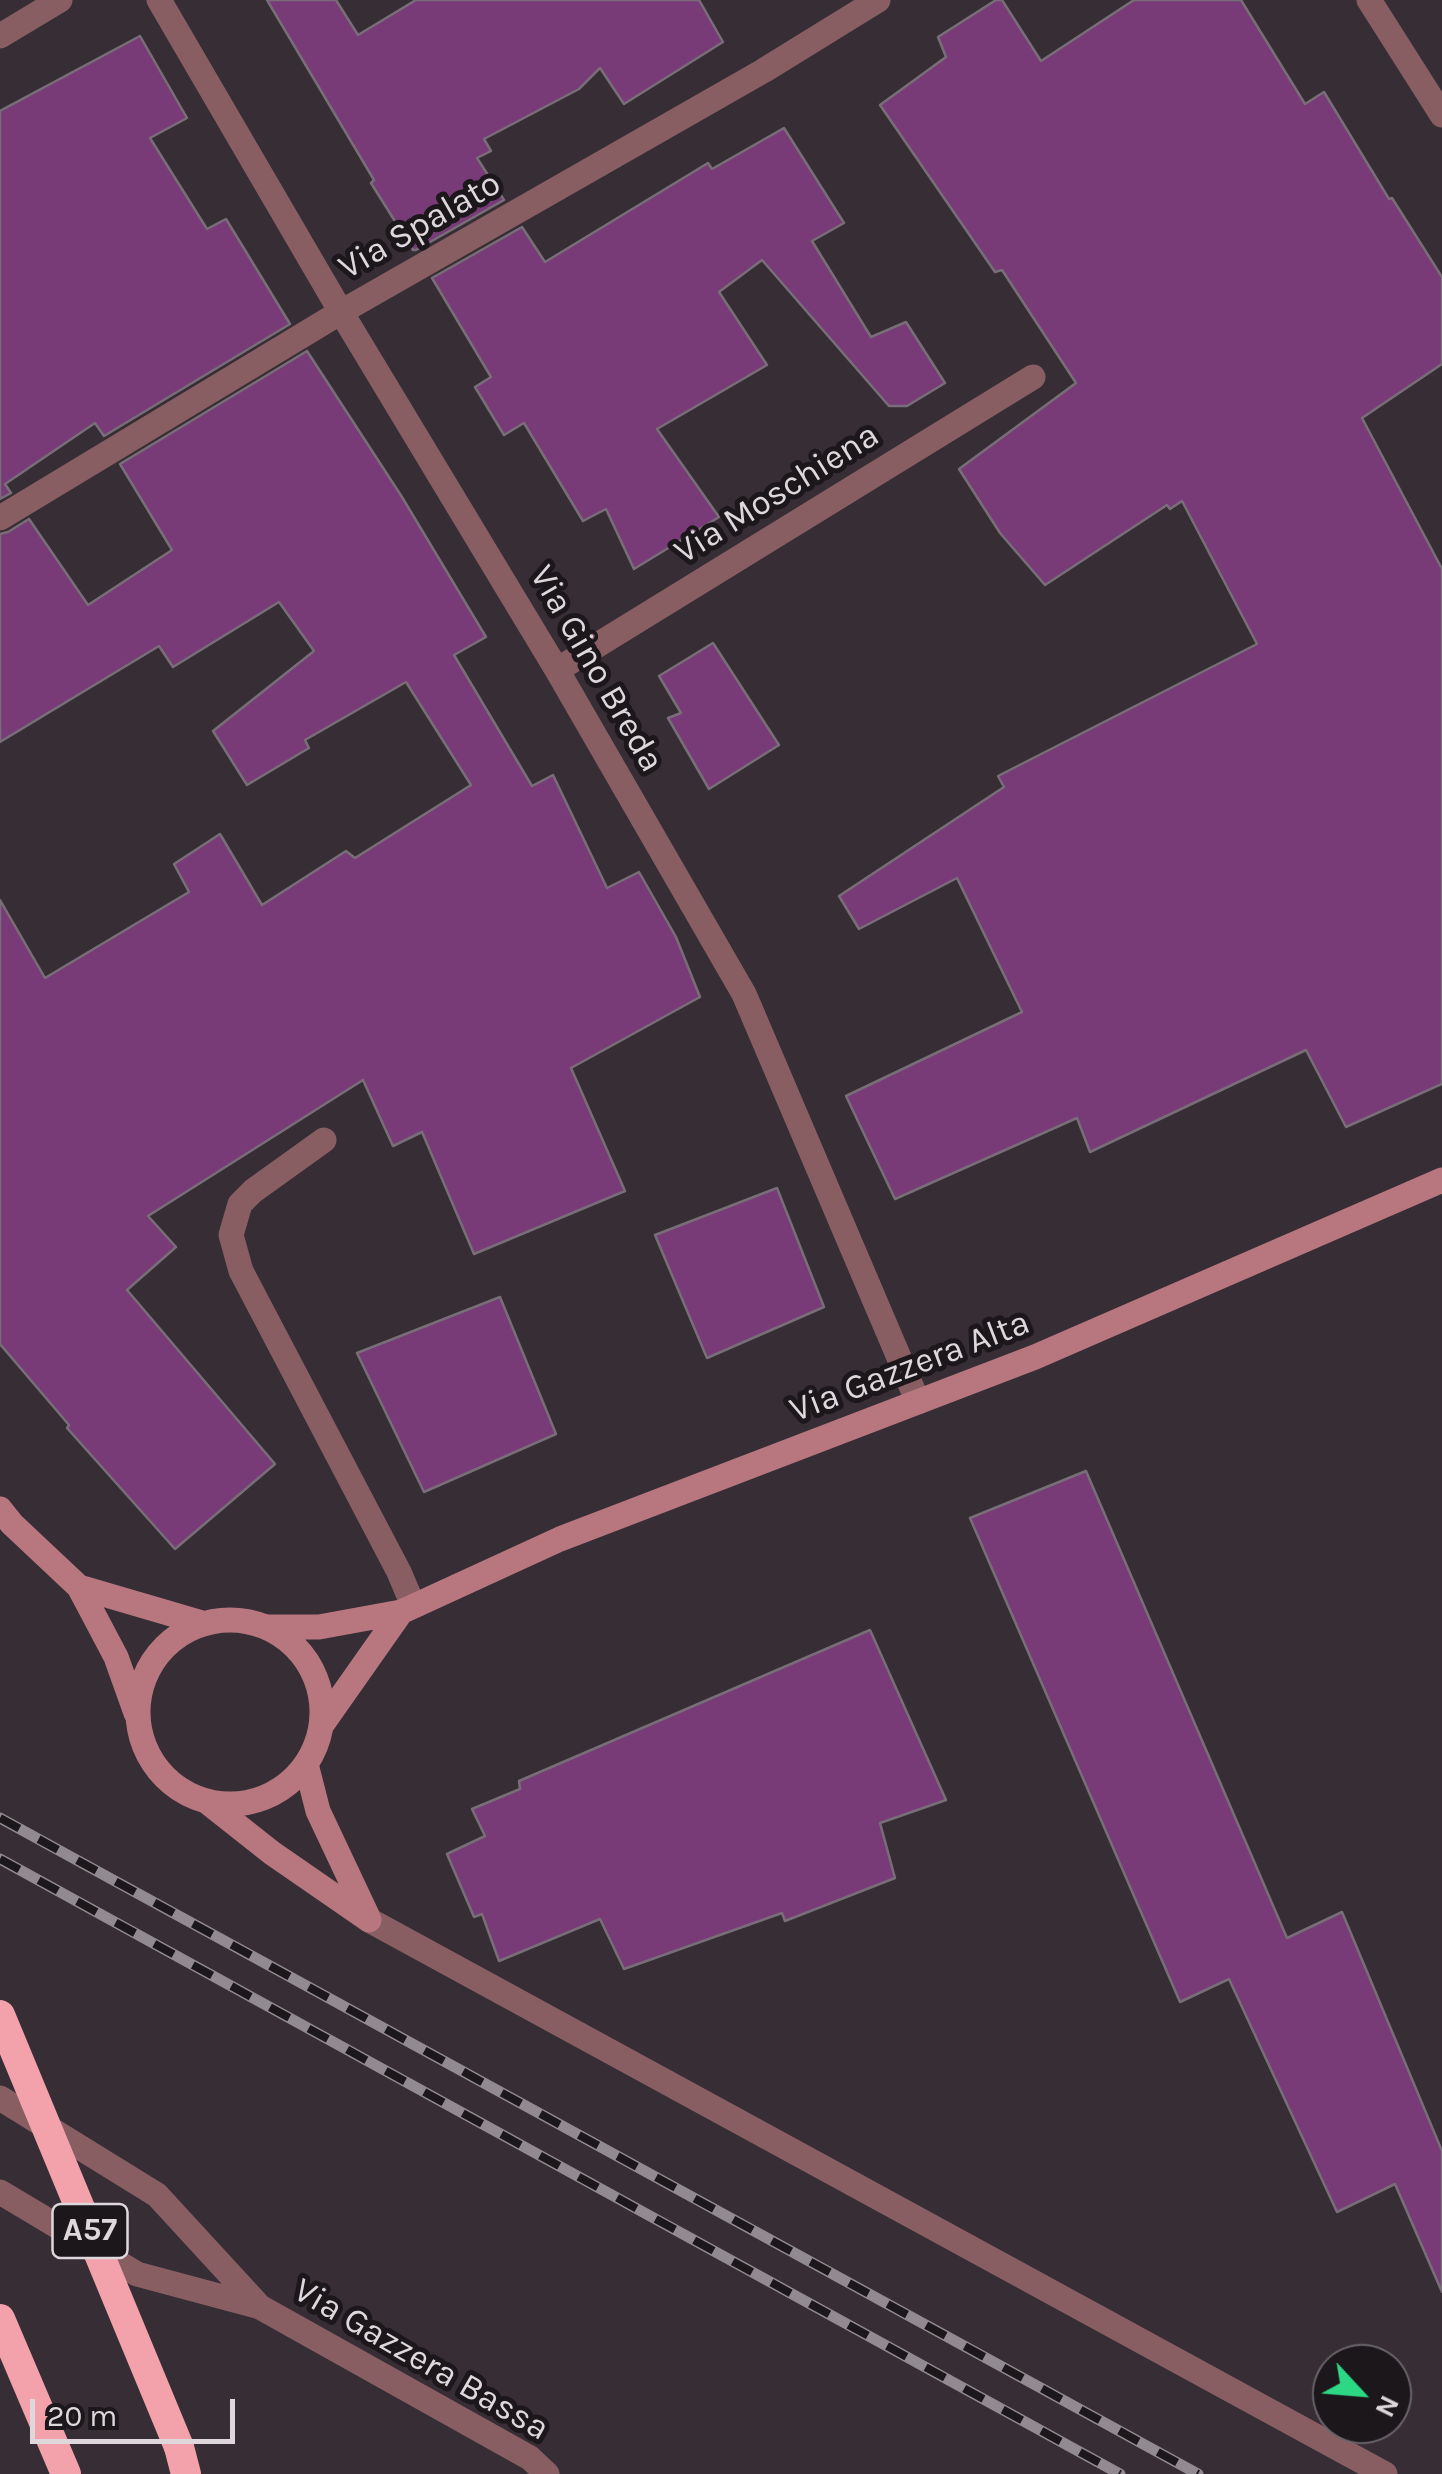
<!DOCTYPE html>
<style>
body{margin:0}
#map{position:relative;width:1442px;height:2474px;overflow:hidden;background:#362d35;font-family:Karla,sans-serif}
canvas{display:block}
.north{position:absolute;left:1312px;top:2344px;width:100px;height:100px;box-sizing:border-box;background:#1b171b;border:2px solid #696469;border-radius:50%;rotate:116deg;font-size:28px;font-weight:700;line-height:40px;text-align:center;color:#ded8dd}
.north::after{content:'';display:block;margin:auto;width:35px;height:45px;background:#2cd884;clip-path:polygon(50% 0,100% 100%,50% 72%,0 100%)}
.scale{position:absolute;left:30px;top:2399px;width:205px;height:45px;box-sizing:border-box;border:5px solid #ded8dd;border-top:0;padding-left:12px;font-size:30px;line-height:35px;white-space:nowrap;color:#ded8dd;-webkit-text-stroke:8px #1b171b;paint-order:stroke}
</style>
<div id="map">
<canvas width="1442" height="2474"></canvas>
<div class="north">N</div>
<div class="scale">20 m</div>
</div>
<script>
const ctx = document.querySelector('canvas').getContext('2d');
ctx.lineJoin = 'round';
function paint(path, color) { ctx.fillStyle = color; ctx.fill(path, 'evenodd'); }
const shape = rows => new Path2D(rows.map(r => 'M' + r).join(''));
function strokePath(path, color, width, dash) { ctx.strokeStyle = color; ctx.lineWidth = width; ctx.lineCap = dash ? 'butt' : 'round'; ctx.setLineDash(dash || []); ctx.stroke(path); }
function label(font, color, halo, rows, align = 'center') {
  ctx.font = font + ' Karla,sans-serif'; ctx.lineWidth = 10; ctx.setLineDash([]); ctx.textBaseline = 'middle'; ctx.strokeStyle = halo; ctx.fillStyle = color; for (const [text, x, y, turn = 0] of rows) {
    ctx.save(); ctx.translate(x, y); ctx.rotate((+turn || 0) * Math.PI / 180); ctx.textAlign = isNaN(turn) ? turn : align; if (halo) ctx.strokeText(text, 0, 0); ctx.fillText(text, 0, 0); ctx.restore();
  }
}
const building = shape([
 [267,0,336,0,358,35,416,0,699,0,723,42,624,104,600,68,579,89,484,139,491,151,477,158,504,200,416,250,413,250,371,183,374,180,267,0],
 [996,0,1002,0,1041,61,1134,0,1241,0,1305,104,1324,92,1389,199,1392,198,1442,277,1442,364,1362,418,1442,569,1442,1084,1346,1127,1306,1050,1090,1152,1077,1118,895,1199,846,1096,1022,1012,957,878,859,929,839,896,1004,787,998,776,1257,644,1182,501,1170,509,1167,505,1045,585,1000,533,959,469,1076,383,1002,270,995,272,880,105,946,57,938,37,996,0],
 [140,36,187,118,150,138,207,229,226,219,290,324,104,436,95,423,5,484,11,493,0,499,0,111,140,36],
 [784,128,844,223,812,241,871,337,906,322,945,383,907,406,889,406,762,260,719,292,767,365,657,429,719,517,634,569,606,509,583,521,524,423,504,435,475,387,491,377,432,278,522,227,545,262,708,163,712,169,784,128],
 [307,351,402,497,486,637,454,655,532,786,553,775,607,888,639,872,676,937,700,997,571,1068,625,1191,474,1254,422,1132,393,1146,363,1080,148,1216,176,1247,127,1290,275,1464,175,1549,67,1428,69,1425,0,1344,0,900,45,978,189,892,174,864,220,834,262,905,346,851,355,858,471,785,406,682,305,740,309,748,247,785,213,731,314,651,279,602,173,667,159,646,0,742,0,534,8,532,29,519,88,605,172,550,120,464,307,351],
 [713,643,779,745,709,789,668,718,681,713,659,676,713,643],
 [777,1188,824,1307,707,1358,655,1235,777,1188],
 [500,1297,556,1434,424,1492,357,1353,500,1297],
 [1086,1471,1287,1938,1342,1912,1442,2151,1442,2292,1395,2184,1337,2212,1229,1979,1180,2002,970,1518,1086,1471],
 [870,1630,946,1800,880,1823,895,1878,785,1921,782,1913,624,1969,600,1919,499,1961,482,1914,474,1917,447,1854,485,1836,472,1809,520,1789,519,1781,870,1630]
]);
paint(building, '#793a78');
strokePath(building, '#776e77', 2.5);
strokePath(shape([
 [324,1140,253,1191,240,1204,231,1235,241,1271,399,1572,413,1605]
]), '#885e63', 25);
strokePath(shape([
 [159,0,341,312,557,670,744,994,918,1402],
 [1369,0,1442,115],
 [0,36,60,0],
 [0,518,341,312,763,71,878,0],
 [557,670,1033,377],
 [369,1920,1385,2474],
 [0,2098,157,2195,260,2307],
 [0,2192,137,2274,260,2307,530,2458,547,2474]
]), '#885e63', 25);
strokePath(shape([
 [0,1509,12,1524,79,1587,116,1657,136,1713],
 [79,1587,202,1623],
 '138 1712a92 92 0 1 1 184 0a92 92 0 1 1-184 0Z',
 [268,1627,319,1627,401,1612,560,1539,1035,1357,1442,1180],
 [323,1723,401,1612],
 [306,1764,318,1811,367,1915],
 [210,1804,272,1853,369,1920]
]), '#b8777f', 25);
strokePath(shape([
 [0,2319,66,2474],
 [179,2447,186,2474]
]), '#f3a2ab', 30);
const rail = shape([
 [0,1818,1198,2474],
 [0,1859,1120,2474]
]);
strokePath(rail, '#918a90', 11);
strokePath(rail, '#1b171b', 8, [22]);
strokePath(shape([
 [0,2015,179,2447]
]), '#f3a2ab', 30);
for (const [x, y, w] of [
 [90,2231,75]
]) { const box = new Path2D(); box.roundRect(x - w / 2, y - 27, w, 54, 8); ctx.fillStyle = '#1b171b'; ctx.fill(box); strokePath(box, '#ded8dd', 2.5); }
label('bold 32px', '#ded8dd', null, [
 ["A57",90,2231]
]);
label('35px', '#ded8dd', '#1b171b', [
 ["Via Spalato",420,226,-30],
 ["Via Moschiena",777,494,-32],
 ["Via Gino Breda",596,669,60],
 ["Via Gazzera Alta",910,1367,-21],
 ["Via Gazzera Bassa",421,2360,30]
]);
</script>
